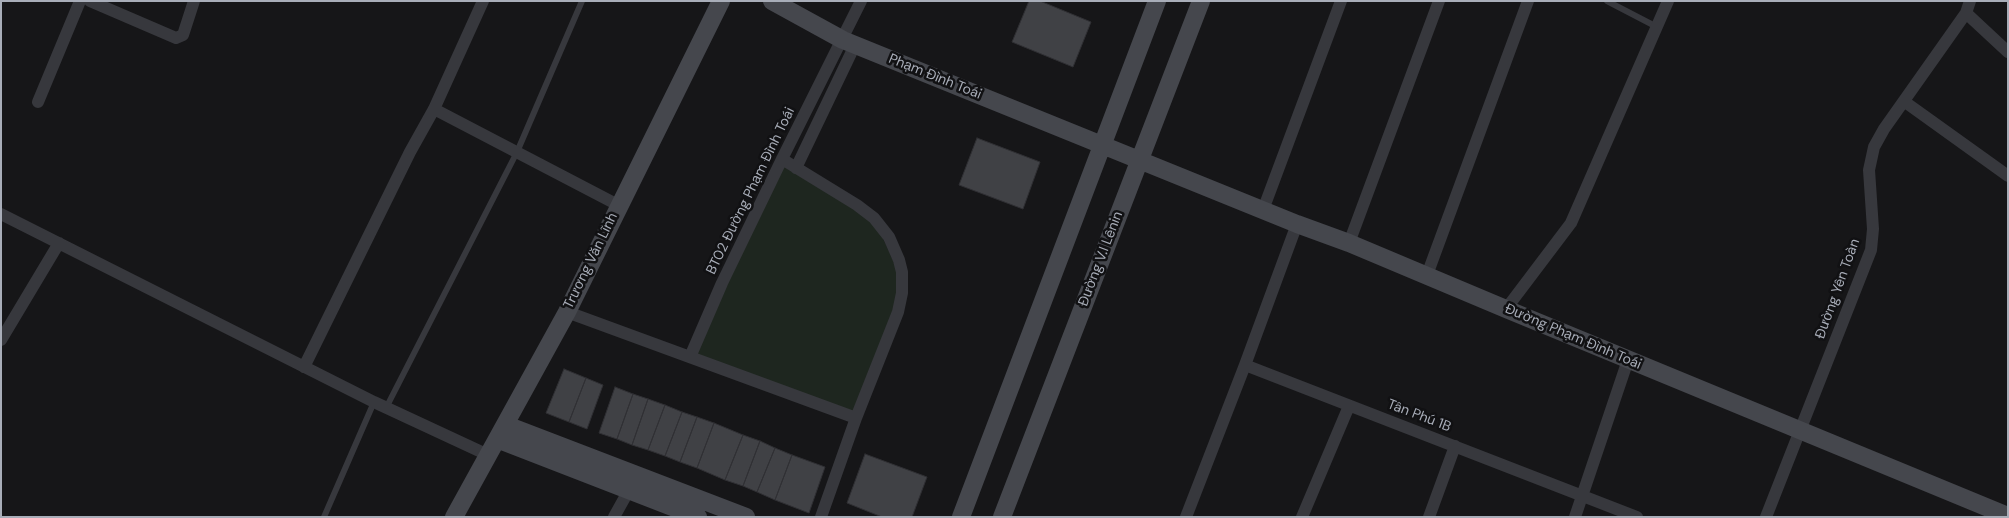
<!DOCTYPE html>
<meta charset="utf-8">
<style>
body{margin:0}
#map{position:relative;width:2009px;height:518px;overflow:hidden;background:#161618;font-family:"DM Sans",sans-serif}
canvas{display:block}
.frame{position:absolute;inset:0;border:2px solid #a8adb8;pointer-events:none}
</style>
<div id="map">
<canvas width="2009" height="518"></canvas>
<div class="frame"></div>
</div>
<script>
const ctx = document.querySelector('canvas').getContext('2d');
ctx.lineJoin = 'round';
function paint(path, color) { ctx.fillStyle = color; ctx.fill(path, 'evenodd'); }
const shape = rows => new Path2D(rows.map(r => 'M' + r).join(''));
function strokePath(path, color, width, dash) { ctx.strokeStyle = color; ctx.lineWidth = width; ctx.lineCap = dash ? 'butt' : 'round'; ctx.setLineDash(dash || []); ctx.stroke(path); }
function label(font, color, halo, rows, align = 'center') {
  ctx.font = font + ' "DM Sans",sans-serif'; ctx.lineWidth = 5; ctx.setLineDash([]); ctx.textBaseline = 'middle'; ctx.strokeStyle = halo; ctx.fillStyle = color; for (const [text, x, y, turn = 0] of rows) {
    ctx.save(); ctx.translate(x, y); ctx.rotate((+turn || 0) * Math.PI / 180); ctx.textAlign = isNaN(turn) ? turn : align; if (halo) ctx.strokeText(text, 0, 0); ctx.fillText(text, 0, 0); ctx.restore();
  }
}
paint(shape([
 [782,159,874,218,903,283,856,418,690,357]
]), '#1e261f');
const building = shape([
 [1029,1,1040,1,1091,22,1073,67,1012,42,1029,1],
 [977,138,1040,162,1023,209,959,185,977,138],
 [564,369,586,378,569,422,546,413,564,369],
 [586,378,603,385,587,429,569,422,586,378],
 [615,387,633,394,617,439,599,433,615,387],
 [633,394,648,399,632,445,617,439,633,394],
 [648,399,665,405,648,450,632,445,648,399],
 [665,405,682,412,665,456,648,450,665,405],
 [682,412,697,417,680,462,665,456,682,412],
 [697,417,714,423,697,468,680,462,697,417],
 [714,423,743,435,725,480,697,468,714,423],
 [743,435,760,441,743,486,725,480,743,435],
 [760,441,775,448,757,492,743,486,760,441],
 [775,448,792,455,775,500,757,492,775,448],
 [865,454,927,477,912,517,882,517,847,503,865,454],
 [792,455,825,467,809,513,775,500,792,455]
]);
paint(building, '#404145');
strokePath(building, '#303034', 1);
strokePath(shape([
 [1607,1,1657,27],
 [386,408,517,152,582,1],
 [324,517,374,402]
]), '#37383d', 6);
strokePath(shape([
 [90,1,176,38,183,35,194,1],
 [1966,13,2008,52],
 [38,102,80,1],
 [1905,102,2008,176],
 [434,109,618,205],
 [782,159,857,205,874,218,889,237,899,260,902,272,902,293,898,312,856,418,821,517],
 [796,168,855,45],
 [1263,210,1341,1],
 [1,214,374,402,488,455],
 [1349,243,1439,1],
 [1427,275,1528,1],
 [1506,309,1571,223,1668,1],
 [567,312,856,418],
 [1,340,59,243],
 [690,357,722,283,782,159,861,1],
 [1245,365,1637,517],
 [304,367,410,152,434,109,483,1],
 [614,517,629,490],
 [1186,517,1245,365,1297,224],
 [1302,517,1349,406],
 [1429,517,1455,446],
 [1575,517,1628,360],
 [1766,517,1871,250,1873,229,1869,170,1874,147,1884,129,1966,13,1970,1]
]), '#37383d', 12);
strokePath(shape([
 [772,1,843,40,1297,224,1349,243,1506,309,2008,516],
 [506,425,746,517],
 [497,439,698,517],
 [454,517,567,312,721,1],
 [961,517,1157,1],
 [1002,517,1201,1]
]), '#45474d', 18);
label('14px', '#a8adb8', '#111113', [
 ["Phạm Đình Toái",935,77,22],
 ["BT02 Đường Phạm Đình Toái",751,191,-64],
 ["Đường V.I Lênin",1101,259,-69],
 ["Trương Văn Lĩnh",591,261,-64],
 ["Đường Yên Toàn",1838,289,-70],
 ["Đường Phạm Đình Toái",1573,337,23],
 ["Tân Phú 1B",1419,416,21]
]);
</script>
